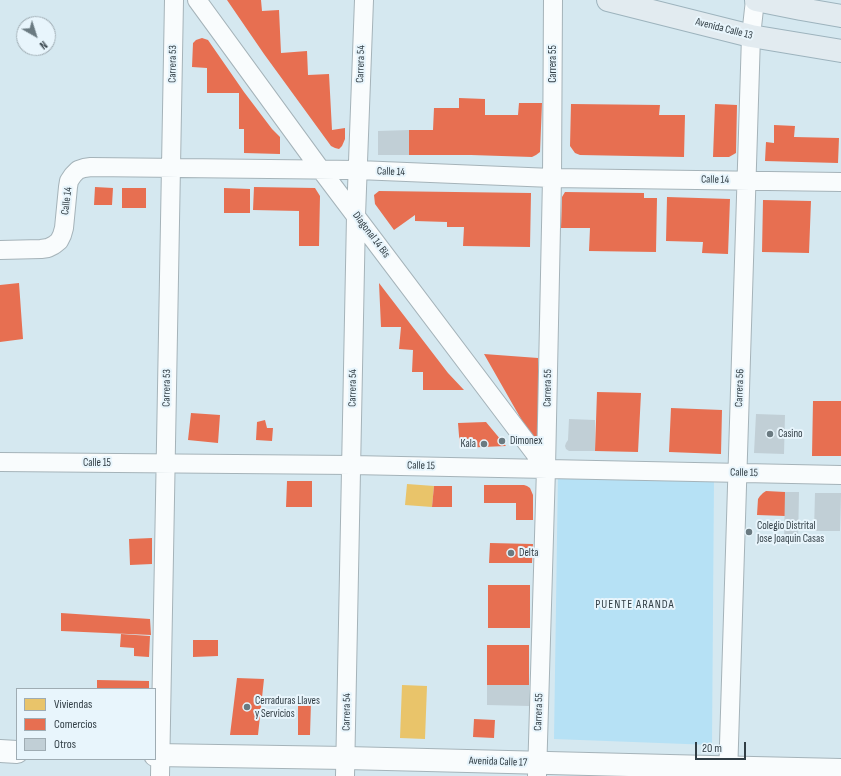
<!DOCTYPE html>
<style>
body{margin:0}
#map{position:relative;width:841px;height:776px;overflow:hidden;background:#d5e8f0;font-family:"Sofia Sans Condensed",sans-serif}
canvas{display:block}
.legend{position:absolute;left:16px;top:688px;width:140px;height:72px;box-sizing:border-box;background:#e8f5fc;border:1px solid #9facb3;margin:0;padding:5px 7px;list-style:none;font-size:12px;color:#313e45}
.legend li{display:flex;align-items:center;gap:8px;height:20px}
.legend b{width:20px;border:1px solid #9facb3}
.north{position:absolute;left:16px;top:16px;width:40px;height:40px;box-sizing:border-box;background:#e8f5fc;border:1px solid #9facb3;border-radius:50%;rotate:141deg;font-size:11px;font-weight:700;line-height:16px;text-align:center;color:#313e45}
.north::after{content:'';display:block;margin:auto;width:14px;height:18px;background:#6a7a81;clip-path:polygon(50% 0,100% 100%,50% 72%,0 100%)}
.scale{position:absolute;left:695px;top:742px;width:51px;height:18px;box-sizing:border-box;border:2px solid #313e45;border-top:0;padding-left:5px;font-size:12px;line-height:14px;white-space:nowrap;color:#313e45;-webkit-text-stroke:3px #e8f5fc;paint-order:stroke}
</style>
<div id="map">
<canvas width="841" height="776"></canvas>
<ul class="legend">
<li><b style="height:11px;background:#e9c46a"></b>Viviendas</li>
<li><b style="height:11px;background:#e76f51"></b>Comercios</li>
<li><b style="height:11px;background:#c1cfd6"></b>Otros</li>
</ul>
<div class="north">N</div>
<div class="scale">20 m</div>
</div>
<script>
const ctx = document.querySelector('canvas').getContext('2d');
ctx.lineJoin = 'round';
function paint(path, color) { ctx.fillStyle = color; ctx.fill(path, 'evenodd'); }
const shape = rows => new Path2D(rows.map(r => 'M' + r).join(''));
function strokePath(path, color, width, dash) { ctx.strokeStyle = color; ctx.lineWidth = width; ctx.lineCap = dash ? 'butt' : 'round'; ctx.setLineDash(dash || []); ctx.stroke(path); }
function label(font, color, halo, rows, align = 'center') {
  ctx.font = font + ' "Sofia Sans Condensed",sans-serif'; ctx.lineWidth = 4; ctx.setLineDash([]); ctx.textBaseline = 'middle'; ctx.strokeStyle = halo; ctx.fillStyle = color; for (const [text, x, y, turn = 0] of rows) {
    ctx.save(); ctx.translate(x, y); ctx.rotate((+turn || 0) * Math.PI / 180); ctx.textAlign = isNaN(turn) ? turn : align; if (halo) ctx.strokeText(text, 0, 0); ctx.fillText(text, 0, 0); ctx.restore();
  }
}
paint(shape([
 [558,471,714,478,712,745,554,739]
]), '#b6e1f5');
paint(shape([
 [407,484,434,486,432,507,405,505],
 [402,685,427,686,425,739,400,738]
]), '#e9c46a');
paint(shape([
 [227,0,261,0,262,11,279,10,281,53,307,51,308,75,329,74,332,130,345,128,345,139,342,146,339,149,335,148,331,146,264,54],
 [202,38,208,40,244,92,272,129,280,137,280,154,244,153,244,129,239,129,239,93,207,93,207,68,192,67,193,43,196,40],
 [459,98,485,99,485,115,518,115,519,103,542,103,540,152,536,155,532,157,471,155,409,155,409,130,433,130,434,108,459,108],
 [571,104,660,105,659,115,685,115,684,157,580,155,575,153,570,146],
 [715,104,737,105,736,153,729,157,713,157],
 [774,125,795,126,794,137,839,138,838,163,765,161,766,142,774,143],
 [95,187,113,188,112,205,94,205],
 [254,187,315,188,320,196,319,246,299,246,299,211,253,210],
 [122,188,146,188,146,208,122,208],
 [224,188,250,189,250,213,224,213],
 [379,191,531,193,530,247,463,246,464,227,447,227,447,222,415,221,415,215,394,230,375,204,374,195],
 [565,192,644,193,644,198,657,198,656,252,589,251,590,228,561,228,562,197],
 [667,197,730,199,728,254,702,253,703,242,666,241],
 [763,200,811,201,809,253,762,252],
 [19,283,23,339,0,342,0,285],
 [379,283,448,373,464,390,423,390,423,372,412,372,413,350,399,349,401,327,381,327],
 [484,354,538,358,541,454],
 [597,392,641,393,638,452,595,451],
 [813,401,841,401,841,456,812,456],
 [671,408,722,410,721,454,669,452],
 [191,413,220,415,218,443,188,440],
 [265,420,267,428,273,428,272,441,256,440,257,422],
 [486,422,506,446,460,448,458,423],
 [287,481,312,481,312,507,286,507],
 [484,485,524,485,527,486,530,488,533,495,533,520,516,520,516,503,484,503],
 [434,486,452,486,452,507,432,507],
 [766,491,785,492,785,516,757,515,758,499,760,496,763,493],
 [152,538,152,564,130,565,129,539],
 [490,543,533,544,532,563,489,563],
 [488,585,530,585,530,628,488,628],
 [61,613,150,619,151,635,61,631],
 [121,634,150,636,149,657,134,656,134,648,120,647],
 [193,640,218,640,218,656,193,657],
 [487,645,529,645,529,685,487,685],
 [237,678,264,679,258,735,230,735],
 [97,680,149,681,149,689,97,689],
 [298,702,311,702,310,735,298,735],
 [474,719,495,720,494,738,473,737]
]), '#e76f51');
paint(shape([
 [409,130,409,155,378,155,378,131],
 [756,414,785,415,784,454,754,453],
 [569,419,595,420,595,451,569,451,566,449,565,446,566,443,568,440],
 [785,492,799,492,798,544,784,544],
 [815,493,841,493,840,531,814,531],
 [487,685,529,685,529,706,487,705]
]), '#c1cfd6');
const minor = shape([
 [197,0,321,170,546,468],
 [0,250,41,249,48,248,54,245,59,241,62,235,64,228,68,187,69,181,73,175,78,170,84,168,91,167,358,170,552,178,841,182],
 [0,462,352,465,841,475],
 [160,776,174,0],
 [345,776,356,216,364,0],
 [537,776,546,468,552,178,553,0],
 [728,776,751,36,755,0]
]);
const tertiary = shape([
 [0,751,17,752],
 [155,755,346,758,710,767,841,770]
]);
const primary = shape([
 [608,0,751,36,841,51],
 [756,0,801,9,841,16]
]);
strokePath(minor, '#a5b3b9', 20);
strokePath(tertiary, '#a5b3b9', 24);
strokePath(primary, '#9db3bd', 24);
strokePath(minor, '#f9fcfd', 18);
strokePath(tertiary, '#f9fcfd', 22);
strokePath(primary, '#e2ebf0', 22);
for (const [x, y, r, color] of [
 [770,434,4,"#6a7a81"],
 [502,441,4,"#6a7a81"],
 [484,444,4,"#6a7a81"],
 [749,532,4,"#6a7a81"],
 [511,553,4,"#6a7a81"],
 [247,707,4,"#6a7a81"]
]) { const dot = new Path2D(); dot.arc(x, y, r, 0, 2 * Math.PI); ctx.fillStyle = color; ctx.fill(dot); strokePath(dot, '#e8f5fc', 1.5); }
label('11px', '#313e45', '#e8f5fc', [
 ["Avenida Calle 13",724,29,14],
 ["Carrera 53",173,64,-89],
 ["Carrera 54",361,64,-88],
 ["Carrera 55",553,64,-90],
 ["Calle 14",391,172,2],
 ["Calle 14",715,180,1],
 ["Calle 14",67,201,-83],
 ["Diagonal 14 Bis",371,235,53],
 ["Carrera 53",167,388,-89],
 ["Carrera 54",353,388,-89],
 ["Carrera 55",548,388,-89],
 ["Carrera 56",740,388,-88],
 ["Calle 15",97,463],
 ["Calle 15",421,466,1],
 ["Calle 15",744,473,1],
 ["Carrera 54",347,712,-89],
 ["Carrera 55",539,712,-88],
 ["Avenida Calle 17",498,762,2]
]);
label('11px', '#313e45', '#e8f5fc', [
 ["Casino",778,434],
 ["Dimonex",510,441],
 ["Kala",476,444,"right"],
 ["Colegio Distrital",757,526],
 ["Jose Joaquin Casas",757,539],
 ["Delta",519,553],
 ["Cerraduras Llaves",255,701],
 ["y Servicios",255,714]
], 'left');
ctx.letterSpacing = '1px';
label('12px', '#313e45', '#e8f5fc', [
 ["PUENTE ARANDA",635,605]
]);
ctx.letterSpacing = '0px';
</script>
